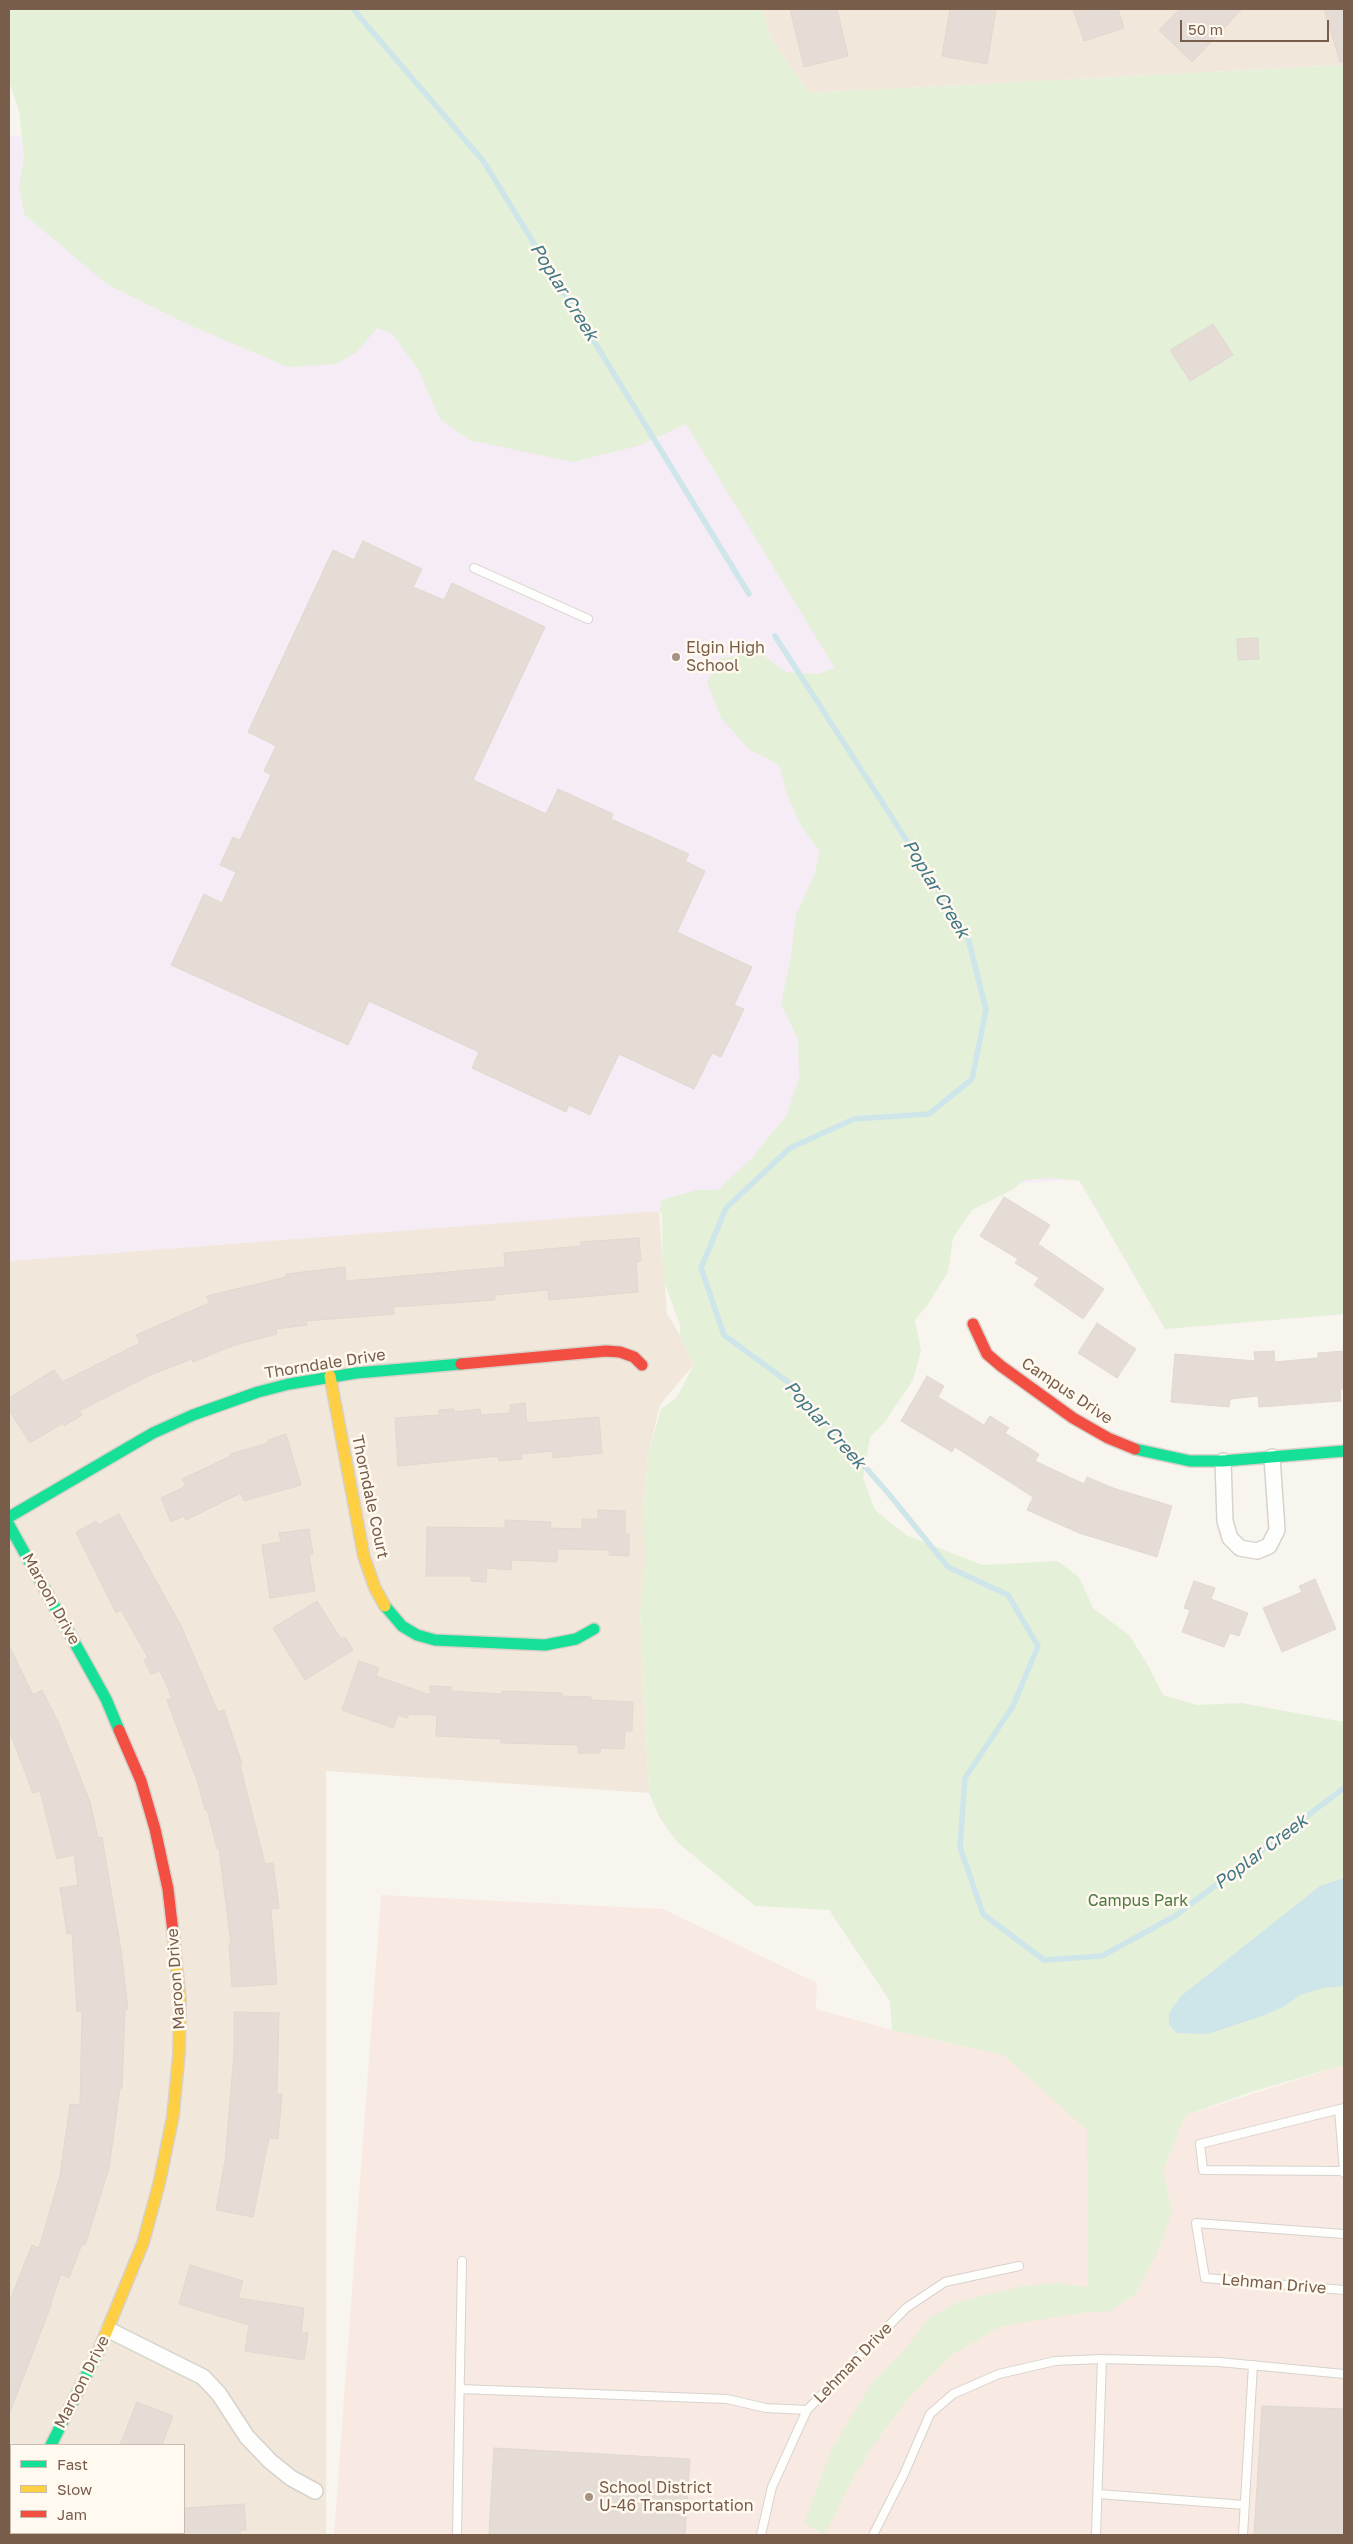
<!DOCTYPE html>
<style>
body{margin:0}
#map{position:relative;width:1353px;height:2544px;overflow:hidden;background:#f8f5ee;font-family:"Golos Text",sans-serif}
canvas{display:block}
.frame{position:absolute;inset:0;border:10px solid #785d4b;pointer-events:none}
.legend{position:absolute;left:10px;top:2444px;width:175px;height:90px;box-sizing:border-box;background:#fff9f0;border:1px solid #c9bbae;margin:0;padding:6px 9px;list-style:none;font-size:15px;color:#785d4b}
.legend li{display:flex;align-items:center;gap:10px;height:25px}
.legend b{width:25px;border:1px solid #c9bbae}
.scale{position:absolute;left:1180px;top:20px;width:149px;height:22px;box-sizing:border-box;border:2px solid #785d4b;border-top:0;padding-left:6px;font-size:15px;line-height:18px;white-space:nowrap;color:#785d4b;-webkit-text-stroke:4px #fff9f0;paint-order:stroke}
</style>
<div id="map">
<canvas width="1353" height="2544"></canvas>
<div class="frame"></div>
<ul class="legend">
<li><b style="height:6px;background:#16e098"></b>Fast</li>
<li><b style="height:6px;background:#ffcf43"></b>Slow</li>
<li><b style="height:6px;background:#f24e42"></b>Jam</li>
</ul>
<div class="scale">50 m</div>
</div>
<script>
const ctx = document.querySelector('canvas').getContext('2d');
ctx.lineJoin = 'round';
function paint(path, color) { ctx.fillStyle = color; ctx.fill(path, 'evenodd'); }
const shape = rows => new Path2D(rows.map(r => 'M' + r).join(''));
function strokePath(path, color, width, dash) { ctx.strokeStyle = color; ctx.lineWidth = width; ctx.lineCap = dash ? 'butt' : 'round'; ctx.setLineDash(dash || []); ctx.stroke(path); }
function label(font, color, halo, rows, align = 'center') {
  ctx.font = font + ' "Golos Text",sans-serif'; ctx.lineWidth = 5; ctx.setLineDash([]); ctx.textBaseline = 'middle'; ctx.strokeStyle = halo; ctx.fillStyle = color; for (const [text, x, y, turn = 0] of rows) {
    ctx.save(); ctx.translate(x, y); ctx.rotate((+turn || 0) * Math.PI / 180); ctx.textAlign = isNaN(turn) ? turn : align; if (halo) ctx.strokeText(text, 0, 0); ctx.fillText(text, 0, 0); ctx.restore();
  }
}
paint(shape([
 [762,9,1344,9,1344,65,809,93,772,41],
 [659,1210,667,1314,680,1335,694,1364,660,1405,648,1454,644,1508,647,1550,640,1611,649,1793,326,1771,326,2535,9,2535,9,1261],
 [11,2445,184,2445,184,2533,11,2533]
]), '#f1e8db');
paint(shape([
 [381,1895,663,1909,817,1983,816,2009,892,2030,1003,2055,1163,2169,1186,2115,1344,2065,1344,2535,334,2535]
]), '#f8eae2');
paint(shape([
 [1344,65,1344,1314,1165,1329,1078,1179,9,1261,9,136]
]), '#f5ecf5');
paint(shape([
 [9,9,762,9,772,41,809,93,1344,65,1344,1314,1165,1329,1080,1181,1052,1178,1024,1180,1012,1190,972,1210,953,1238,948,1272,928,1304,915,1320,921,1351,913,1380,884,1423,870,1437,863,1478,875,1510,906,1535,982,1565,1057,1561,1079,1577,1093,1608,1129,1635,1148,1665,1163,1695,1197,1705,1242,1703,1344,1722,1344,2065,1251,2092,1186,2115,1163,2170,1172,2213,1158,2251,1136,2293,1111,2311,1082,2313,1001,2326,952,2355,910,2396,879,2437,854,2476,825,2535,804,2523,831,2451,871,2384,904,2350,929,2318,958,2302,1019,2287,1057,2283,1088,2287,1087,2130,1003,2055,892,2030,890,2001,829,1910,755,1906,678,1843,660,1818,649,1793,640,1611,645,1563,644,1508,648,1454,661,1409,677,1397,694,1364,680,1335,680,1325,663,1279,662,1214,659,1210,662,1200,697,1190,718,1190,752,1158,787,1115,799,1078,798,1039,781,1004,790,963,796,915,814,876,820,852,800,824,786,791,779,765,749,749,721,718,707,682,721,658,760,653,786,672,818,674,835,668,686,424,638,446,573,462,469,440,440,419,418,369,392,333,377,328,357,352,336,364,288,367,194,327,108,285,25,215,19,189,24,156,19,111,9,81]
]), '#e5f0d8');
paint(shape([
 [1344,1878,1344,1986,1323,1988,1300,1995,1285,2006,1265,2015,1208,2034,1177,2033,1169,2025,1169,2013,1181,1996,1320,1886]
]), '#cee6ea');
strokePath(shape([
 [353,9,484,162,749,594],
 [775,636,967,934,986,1010,972,1079,929,1114,854,1119,790,1148,726,1208,701,1268,724,1335,796,1388,888,1493,948,1567,1008,1595,1038,1646,1013,1706,965,1778,960,1847,983,1914,1044,1960,1102,1956,1175,1916,1344,1788]
]), '#cee6ea', 5.5);
const building = shape([
 [790,9,837,9,848,56,804,67,790,9],
 [950,9,996,9,987,64,942,56,950,9],
 [1073,9,1118,9,1124,28,1084,41,1073,9],
 [1180,9,1242,9,1192,62,1159,30,1180,9],
 [1324,9,1344,9,1344,61,1340,62,1324,9],
 [1213,324,1233,355,1190,381,1170,350,1213,324],
 [363,541,422,569,413,587,444,600,452,583,545,627,473,780,546,814,558,789,613,814,611,819,689,854,685,861,705,871,677,932,752,967,734,1005,744,1009,721,1057,712,1053,694,1089,619,1054,590,1115,569,1105,566,1112,472,1068,479,1052,369,1001,348,1045,171,965,204,894,222,903,236,872,220,865,233,837,240,840,271,775,264,771,276,746,248,732,333,550,354,560,363,541],
 [1258,638,1259,659,1238,660,1237,639,1258,638],
 [1004,1197,1050,1225,1038,1244,1104,1289,1083,1319,1034,1285,1039,1278,1015,1263,1018,1259,980,1236,1004,1197],
 [639,1238,641,1261,636,1262,638,1292,549,1300,548,1290,495,1295,495,1300,393,1307,394,1314,306,1321,307,1325,276,1329,277,1334,235,1345,193,1362,192,1359,153,1374,79,1411,82,1415,64,1426,63,1423,30,1443,9,1410,9,1398,54,1370,62,1382,140,1343,136,1335,209,1303,207,1296,286,1277,286,1274,345,1267,346,1281,505,1267,504,1253,581,1246,581,1242,639,1238],
 [1097,1323,1136,1349,1117,1378,1078,1353,1097,1323],
 [1274,1351,1275,1362,1318,1358,1318,1353,1344,1351,1344,1389,1340,1389,1341,1401,1259,1407,1258,1396,1230,1399,1229,1407,1171,1402,1175,1354,1255,1361,1254,1352,1274,1351],
 [927,1376,944,1386,938,1397,984,1425,990,1416,1009,1428,1005,1433,1039,1454,1035,1461,1084,1484,1087,1477,1113,1488,1172,1506,1157,1557,1079,1533,1027,1510,1033,1497,955,1447,952,1452,901,1421,927,1376],
 [525,1403,527,1423,599,1417,602,1453,553,1458,553,1451,521,1454,522,1459,499,1461,498,1456,398,1466,395,1418,439,1415,439,1410,454,1409,454,1412,480,1409,481,1415,510,1413,510,1405,525,1403],
 [286,1434,301,1485,244,1501,241,1493,186,1520,184,1516,171,1522,161,1498,186,1486,182,1479,231,1456,230,1454,268,1443,268,1440,286,1434],
 [598,1510,625,1511,625,1534,629,1534,629,1556,609,1555,610,1550,558,1549,557,1562,512,1560,511,1570,487,1568,486,1582,471,1581,471,1576,426,1576,427,1527,505,1528,505,1520,551,1522,550,1528,582,1529,582,1519,598,1519,598,1510],
 [119,1514,181,1626,218,1712,224,1710,242,1764,240,1765,265,1864,273,1863,279,1908,271,1909,277,1984,232,1987,229,1944,231,1944,219,1849,217,1849,207,1809,205,1810,198,1783,167,1700,172,1698,160,1671,151,1674,144,1660,148,1658,121,1610,116,1613,76,1532,96,1521,98,1525,119,1514],
 [309,1529,313,1554,309,1555,315,1591,270,1598,262,1545,281,1542,279,1533,309,1529],
 [1315,1579,1336,1629,1282,1652,1263,1608,1302,1592,1299,1586,1315,1579],
 [1194,1581,1215,1588,1211,1599,1248,1613,1239,1636,1230,1633,1224,1647,1182,1632,1190,1610,1184,1608,1194,1581],
 [317,1601,341,1639,345,1637,353,1650,305,1680,273,1628,317,1601],
 [9,1646,33,1695,42,1690,59,1724,90,1802,98,1838,102,1837,121,1950,128,2009,125,2009,122,2088,120,2088,109,2168,85,2245,82,2244,69,2278,61,2274,51,2302,52,2303,10,2412,9,2303,32,2245,39,2248,60,2176,70,2104,80,2105,82,2011,77,2012,72,1933,67,1934,60,1888,78,1885,74,1855,57,1859,40,1791,33,1793,9,1730,9,1646],
 [359,1661,379,1668,376,1676,430,1695,430,1686,451,1687,450,1691,502,1694,502,1691,562,1693,561,1696,591,1697,591,1700,633,1702,632,1731,625,1731,624,1749,601,1748,600,1753,578,1753,578,1745,501,1743,501,1739,436,1736,437,1715,409,1714,407,1718,398,1715,393,1728,342,1710,359,1661],
 [234,2012,279,2013,277,2094,282,2094,278,2139,269,2138,253,2217,216,2210,225,2161,234,2053,234,2012],
 [190,2265,243,2281,238,2298,304,2308,301,2332,308,2333,304,2360,245,2351,249,2325,179,2304,190,2265],
 [137,2402,173,2416,162,2445,120,2445,137,2402],
 [1262,2406,1344,2409,1344,2535,1254,2535,1262,2406],
 [494,2448,690,2459,685,2535,489,2535,494,2448],
 [244,2504,246,2530,240,2530,240,2535,186,2535,185,2508,244,2504]
]);
paint(building, '#e5ddd5');
strokePath(building, '#e1d8d0', 1);
const lane = shape([
 [474,568,588,619],
 [1339,2109,1344,2173],
 [1343,2171,1203,2170,1200,2144,1344,2108],
 [1344,2234,1196,2223,1205,2278,1344,2290],
 [460,2389,727,2399,766,2408,807,2410],
 [1098,2494,1245,2505],
 [457,2535,462,2261],
 [761,2535,772,2487,807,2410,906,2308,945,2282,1019,2266],
 [873,2535,904,2474,930,2414,953,2394,999,2374,1055,2361,1102,2359],
 [1096,2535,1102,2359,1219,2362,1344,2374],
 [1243,2535,1253,2365]
]);
const street = shape([
 [1223,1461,1225,1521,1230,1538,1240,1548,1257,1551,1269,1546,1277,1530,1272,1457],
 [109,2330,203,2377,219,2394,247,2437,270,2461,291,2478,315,2491],
 [9,2509,11,2509],
 [31,2535,31,2533]
]);
const fast = shape([
 [1135,1449,1190,1461,1223,1461,1344,1451],
 [9,1517,153,1433,193,1415,258,1392,289,1384,356,1373,461,1364],
 [9,1525,106,1699,119,1730],
 [385,1606,402,1626,417,1635,435,1640,545,1645,576,1639,594,1629],
 [51,2445,99,2350]
]);
const slow = shape([
 [330,1376,364,1557,375,1588,385,1606],
 [99,2350,143,2243,159,2184,173,2116,179,2053,180,2001,173,1932]
]);
const jam = shape([
 [973,1324,987,1354,1001,1366,1073,1418,1108,1438,1135,1449],
 [461,1364,606,1351,620,1352,634,1357,642,1365],
 [119,1730,141,1781,155,1829,168,1889,173,1932]
]);
strokePath(lane, '#d7d2cc', 10);
strokePath(street, '#d7d2cc', 18);
strokePath(fast, '#d8d1c9', 14);
strokePath(slow, '#d8d1c9', 14);
strokePath(jam, '#d8d1c9', 14);
strokePath(lane, '#fefefc', 8);
strokePath(street, '#fefefc', 15);
strokePath(fast, '#16e098', 11);
strokePath(slow, '#ffcf43', 11);
strokePath(jam, '#f24e42', 11);
for (const [x, y, r, color] of [
 [676,657,5,"#a59284"],
 [589,2497,5,"#a59284"]
]) { const dot = new Path2D(); dot.arc(x, y, r, 0, 2 * Math.PI); ctx.fillStyle = color; ctx.fill(dot); strokePath(dot, '#fff9f0', 2); }
label('16px', '#785d4b', '#fff9f0', [
 ["Elgin High",686,648],
 ["School",686,666],
 ["School District",599,2488],
 ["U-46 Transportation",599,2506]
], 'left');
label('16px', '#785d4b', '#fff9f0', [
 ["Thorndale Drive",325,1364,-9],
 ["Campus Drive",1067,1391,34],
 ["Thorndale Court",370,1497,78],
 ["Maroon Drive",51,1599,61],
 ["Maroon Drive",176,1979,-94],
 ["Lehman Drive",1274,2284,5],
 ["Lehman Drive",853,2363,-46],
 ["Maroon Drive",82,2382,-63]
]);
label('16px', '#4f7940', '#fff9f0', [
 ["Campus Park",1138,1901]
]);
label('italic 18px', '#417885', '#fff9f0', [
 ["Poplar Creek",564,292,58],
 ["Poplar Creek",936,889,59],
 ["Poplar Creek",825,1425,48],
 ["Poplar Creek",1261,1852,-37]
]);
</script>
